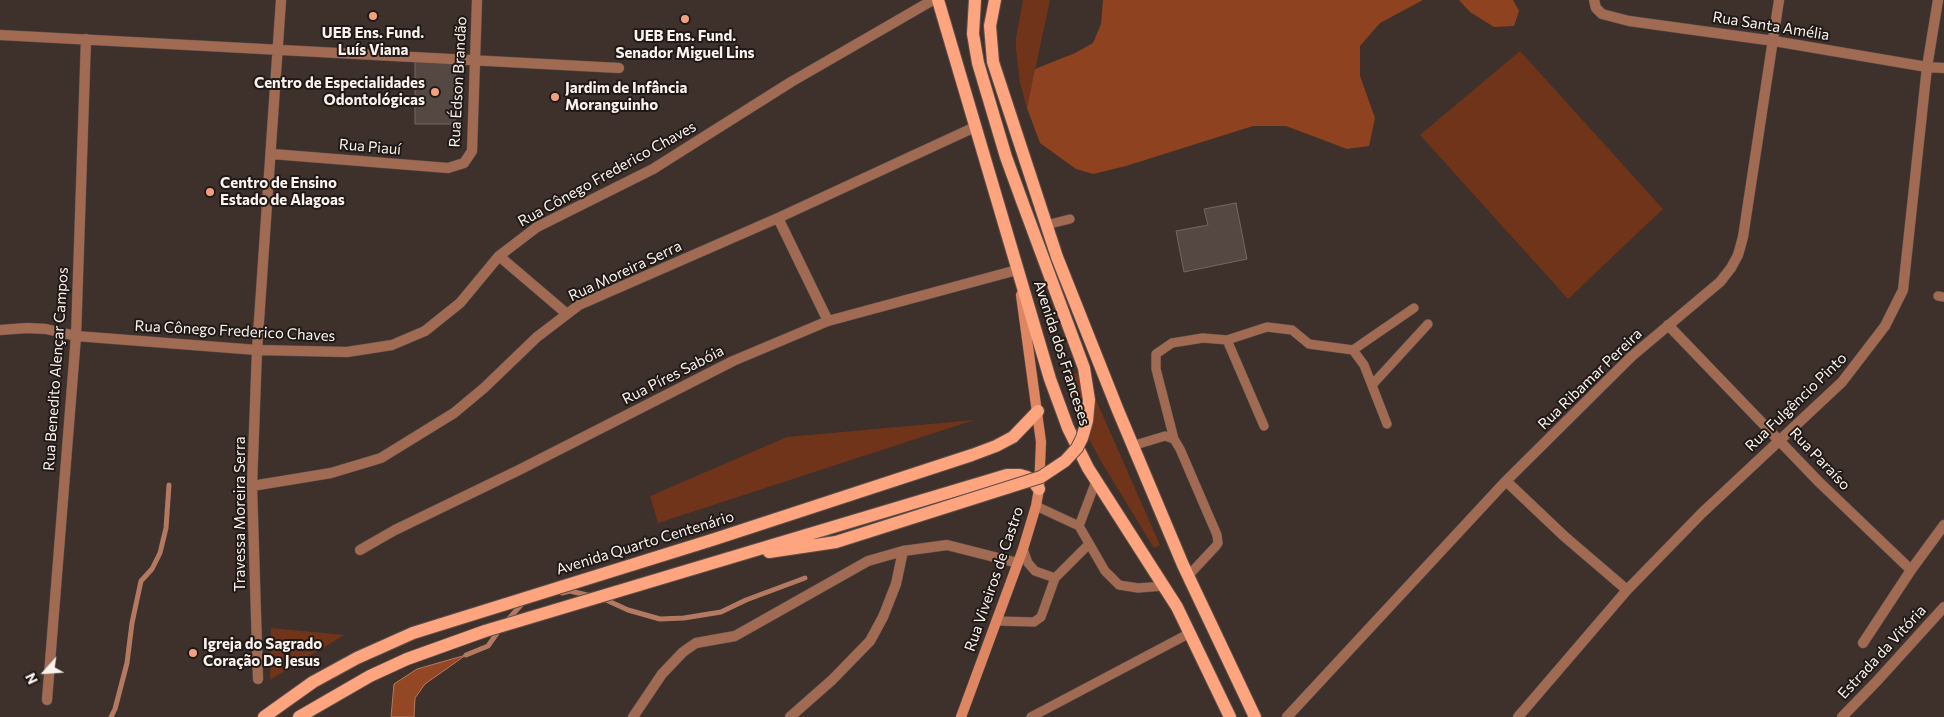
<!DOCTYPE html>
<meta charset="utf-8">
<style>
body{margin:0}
#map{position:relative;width:1944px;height:717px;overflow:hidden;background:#3e302b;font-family:Commissioner,sans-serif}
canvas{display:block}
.north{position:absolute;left:20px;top:647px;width:50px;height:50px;-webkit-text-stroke:4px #201a17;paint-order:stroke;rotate:244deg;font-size:14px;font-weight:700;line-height:20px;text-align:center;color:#fbf2ee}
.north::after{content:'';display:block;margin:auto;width:18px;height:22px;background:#fbf2ee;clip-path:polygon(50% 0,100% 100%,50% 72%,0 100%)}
</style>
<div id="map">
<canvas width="1944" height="717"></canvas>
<div class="north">N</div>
</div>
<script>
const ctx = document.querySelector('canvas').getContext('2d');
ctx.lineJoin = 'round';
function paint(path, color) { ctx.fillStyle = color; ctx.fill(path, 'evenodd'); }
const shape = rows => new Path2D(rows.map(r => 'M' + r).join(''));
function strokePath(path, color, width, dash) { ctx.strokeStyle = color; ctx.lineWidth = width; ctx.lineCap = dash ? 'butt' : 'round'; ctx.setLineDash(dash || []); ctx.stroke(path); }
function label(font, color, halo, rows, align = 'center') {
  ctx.font = font + ' Commissioner,sans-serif'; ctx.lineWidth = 4; ctx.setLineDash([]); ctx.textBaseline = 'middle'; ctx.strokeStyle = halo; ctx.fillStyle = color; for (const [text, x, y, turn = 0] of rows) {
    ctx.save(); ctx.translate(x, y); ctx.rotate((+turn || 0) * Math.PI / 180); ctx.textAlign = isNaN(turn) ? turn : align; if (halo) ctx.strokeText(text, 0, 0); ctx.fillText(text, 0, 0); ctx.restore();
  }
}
paint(shape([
 [1023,0,1050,0,1027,108,1020,83,1016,49,1016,38],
 [1520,51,1663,209,1568,299,1420,135],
 [1077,373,1093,393,1160,545,1154,548,1102,463,1083,428,1064,376],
 [974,420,658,523,650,496,787,437],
 [271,628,344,635,270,680]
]), '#6f3419');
paint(shape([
 [1103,0,1423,0,1380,23,1360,46,1360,76,1375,118,1369,146,1347,149,1286,126,1253,126,1126,166,1093,174,1076,169,1040,143,1027,108,1035,69,1075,53,1093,43,1101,24],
 [1459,0,1513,0,1519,11,1514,26,1494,27,1470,12]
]), '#8f421f');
const water = shape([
 [466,655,425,684,415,698,414,717,391,717,394,684,417,669,466,655]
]);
paint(water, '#944724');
strokePath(water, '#b37a61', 1);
strokePath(shape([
 [562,593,570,591,591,596],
 [604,599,628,610,660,619,684,618,721,612,746,600,805,578],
 [505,623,521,605],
 [466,655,488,646,500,629],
 [111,717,115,709,127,663,132,623,141,581,152,569,160,553,166,528,169,485]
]), '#b37a61', 5);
const building = shape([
 [415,60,456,60,455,124,415,124,415,60],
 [1236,203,1247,259,1184,272,1176,231,1208,225,1204,209,1236,203]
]);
paint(building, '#554741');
strokePath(building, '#766660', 1);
const service = shape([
 [1046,225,1070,219],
 [1938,296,1944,297],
 [1227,340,1267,327,1292,330,1309,344,1353,350,1364,365,1387,424],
 [1353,350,1414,308],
 [1372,385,1428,324],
 [1174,439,1156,369,1156,354,1172,343,1203,338,1227,340,1264,426],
 [1132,446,1165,436,1174,439,1180,449,1217,535,1218,543,1216,546,1188,576],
 [1036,506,1079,526,1105,571,1119,585,1138,588,1164,586],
 [1079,526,1096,481],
 [1055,578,1089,544],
 [996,621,1034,622,1041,617,1055,578,1035,571,1028,563,1023,549],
 [1031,717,1190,633]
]);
const minor = shape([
 [1594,0,1596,8,1602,14,1629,21,1774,41,1927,67,1944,68],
 [0,35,619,68],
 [272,154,448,168,464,163,472,151,477,0],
 [778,218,828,321],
 [499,256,567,314],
 [1668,325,1819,482,1911,570],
 [0,330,27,328,46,329,76,336,257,350,347,352,392,345,425,331,460,303,499,256,537,227,653,169,791,82,933,0],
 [1506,481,1564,536,1627,590],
 [252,486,331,473,381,458,454,413,484,388,537,337,579,305,778,218,975,127],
 [360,550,395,530,519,470,733,361,828,321,1017,270],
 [1863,643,1911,570,1944,525],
 [258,679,252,486,257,350,281,0],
 [47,700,76,336,86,39],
 [633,717,662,674,683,652,696,643,735,636,868,561,903,551,947,545,1018,563],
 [790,717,832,680,870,641,883,617,896,584,903,551],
 [1287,717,1506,481,1632,356,1720,282,1731,268,1738,255,1743,237,1779,0],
 [1518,717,1627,590,1702,513,1842,382,1885,326,1903,290,1927,67,1938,0],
 [1842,717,1877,681,1944,607]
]);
const secondary = shape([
 [961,717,1023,549,1036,506,1039,489,1041,442,1021,295]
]);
const primary = shape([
 [938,0,1050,379,1068,428,1088,468,1177,607,1230,717],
 [975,0,973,34,978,63,1006,157,1022,201],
 [995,0,990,26,993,62,1057,257,1117,408,1183,565,1255,717],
 [769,552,836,542],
 [264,717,313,682,357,658,413,633,715,539,972,455,996,446,1013,437,1038,411],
 [299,717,370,676,407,659,485,631,1007,475,1020,475,1027,477,1032,480,1039,489]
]);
strokePath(service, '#5c4f4a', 10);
strokePath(minor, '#5c4f4a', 11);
strokePath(secondary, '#5c4f4a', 11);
strokePath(primary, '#5c4f4a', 14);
strokePath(service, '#a16a53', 9);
strokePath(minor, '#a16a53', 10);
strokePath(secondary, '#dd8661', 10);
strokePath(primary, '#fea47e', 12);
const primaryBridge = shape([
 [836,542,1041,477,1065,461,1077,448,1082,438,1087,421,1089,400,1084,368,1022,201]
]);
strokePath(primaryBridge, '#5c4f4a', 14, []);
strokePath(primaryBridge, '#fea47e', 12);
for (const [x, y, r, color] of [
 [373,16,5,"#f2a07f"],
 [685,19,5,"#f2a07f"],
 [435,92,5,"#f2a07f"],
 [555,97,5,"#f2a07f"],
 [210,192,5,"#f2a07f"],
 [193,653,5,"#f2a07f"]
]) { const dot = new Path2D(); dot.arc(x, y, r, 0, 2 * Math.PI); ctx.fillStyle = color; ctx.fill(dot); strokePath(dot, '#201a17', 2); }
label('15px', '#fbf2ee', '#201a17', [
 ["Rua Santa Amélia",1771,26,9],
 ["Rua Édson Brandão",458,82,-87],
 ["Rua Piauí",370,147,5],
 ["Rua Cônego Frederico Chaves",607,174,-29],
 ["Rua Moreira Serra",625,271,-25],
 ["Rua Cônego Frederico Chaves",235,331,3],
 ["Avenida dos Franceses",1062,353,72],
 ["Rua Benedito Alençar Campos",56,369,-86],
 ["Rua Píres Sabóia",673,375,-27],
 ["Rua Ribamar Pereira",1590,379,-44],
 ["Rua Fulgêncio Pinto",1796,402,-44],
 ["Rua Paraíso",1820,459,46],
 ["Travessa Moreira Serra",240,514,-90],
 ["Avenida Quarto Centenário",645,543,-17],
 ["Rua Viveiros de Castro",994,579,-71],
 ["Estrada da Vitória",1882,652,-47]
]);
label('bold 15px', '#fbf2ee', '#201a17', [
 ["UEB Ens. Fund.",373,33,"center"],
 ["Luís Viana",373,50,"center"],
 ["UEB Ens. Fund.",685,36,"center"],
 ["Senador Miguel Lins",685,53,"center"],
 ["Centro de Especialidades",425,83,"right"],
 ["Odontológicas",425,100,"right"],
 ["Jardim de Infância",565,88],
 ["Moranguinho",565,105],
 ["Centro de Ensino",220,183],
 ["Estado de Alagoas",220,200],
 ["Igreja do Sagrado",203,644],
 ["Coração De Jesus",203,661]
], 'left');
</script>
